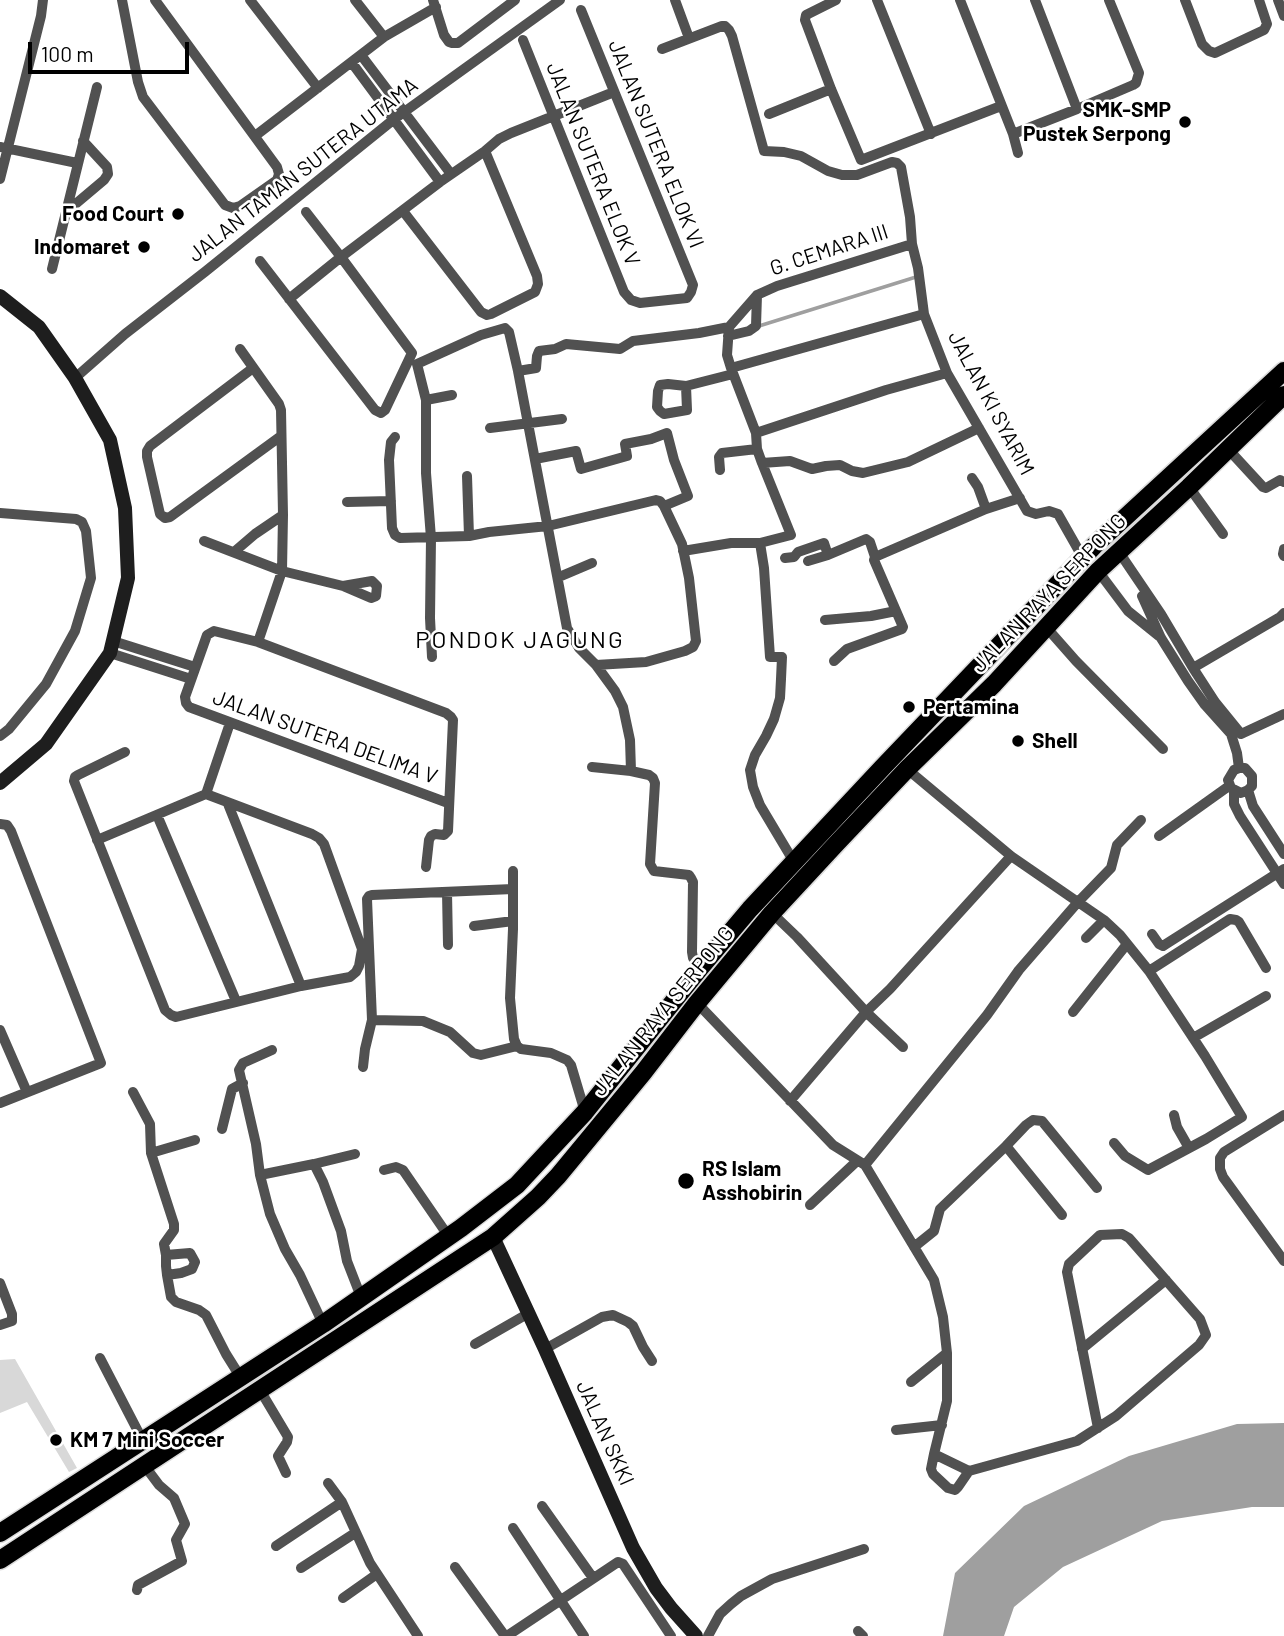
<!DOCTYPE html>
<style>
body{margin:0}
#map{position:relative;width:1284px;height:1636px;overflow:hidden;background:#fff;font-family:Barlow,sans-serif}
canvas{display:block}
.scale{position:absolute;left:28px;top:42px;width:161px;height:32px;box-sizing:border-box;border:4px solid #000;border-top:0;padding-left:9px;font-size:21px;line-height:24px;white-space:nowrap;color:#000;-webkit-text-stroke:5px #fff;paint-order:stroke}
</style>
<div id="map">
<canvas width="1284" height="1636"></canvas>
<div class="scale">100 m</div>
</div>
<script>
const ctx = document.querySelector('canvas').getContext('2d');
ctx.lineJoin = 'round';
function paint(path, color) { ctx.fillStyle = color; ctx.fill(path, 'evenodd'); }
const shape = rows => new Path2D(rows.map(r => 'M' + r).join(''));
function strokePath(path, color, width, dash) { ctx.strokeStyle = color; ctx.lineWidth = width; ctx.lineCap = dash ? 'butt' : 'round'; ctx.setLineDash(dash || []); ctx.stroke(path); }
function label(font, color, halo, rows, align = 'center') {
  ctx.font = font + ' Barlow,sans-serif'; ctx.lineWidth = 5; ctx.setLineDash([]); ctx.textBaseline = 'middle'; ctx.strokeStyle = halo; ctx.fillStyle = color; for (const [text, x, y, turn = 0] of rows) {
    ctx.save(); ctx.translate(x, y); ctx.rotate((+turn || 0) * Math.PI / 180); ctx.textAlign = isNaN(turn) ? turn : align; if (halo) ctx.strokeText(text, 0, 0); ctx.fillText(text, 0, 0); ctx.restore();
  }
}
paint(shape([
 [15,1359,77,1468,69,1472,27,1402,0,1413,0,1360]
]), '#d8d8d8');
paint(shape([
 [1284,1423,1284,1507,1252,1507,1162,1521,1063,1567,1014,1607,1004,1636,943,1636,955,1573,1024,1506,1129,1456,1237,1424]
]), '#9f9f9f');
strokePath(shape([
 [759,326,916,277]
]), '#9f9f9f', 3.5);
const primary = shape([
 [0,1533,323,1324,461,1228,517,1185,585,1112,701,967,750,909,882,768,1094,546,1284,371],
 [0,1560,493,1237,538,1197,558,1176,643,1073,697,1003,772,913,836,844,907,769,994,684,1098,571,1189,487,1284,395]
]);
strokePath(primary, '#dbdbdb', 21);
strokePath(shape([
 [122,0,138,82,143,97,225,205,233,208,240,206,277,180,279,174,277,167,155,0],
 [250,0,318,88],
 [355,0,384,37],
 [433,0,444,35,449,42,452,43,458,43,515,0],
 [675,0,689,38],
 [836,0,806,15,805,20,831,89,861,160,1001,106],
 [877,0,931,134],
 [960,0,1013,134,1018,153],
 [1035,0,1077,109],
 [1185,0,1202,44,1209,51,1215,53,1264,30,1267,24,1259,0],
 [1278,0,1284,16],
 [523,40,624,292,631,300,640,303,687,298,691,292,693,285,581,10],
 [662,49,722,26,725,26,729,30,732,36,764,151,784,152,801,156,828,171,842,175,857,175,892,162,897,163,901,167,910,217,912,244,918,268,924,314,947,373,1027,511,1036,514,1049,511,1058,514,1083,558],
 [361,55,451,174],
 [352,63,440,182],
 [769,114,831,89],
 [1013,134,1077,109,1133,85,1136,83,1139,73,1109,0],
 [255,136,384,37,436,7],
 [0,147,77,163],
 [0,179,41,16,43,0],
 [403,211,481,312,487,315,491,314,535,292,538,284,537,276,485,151],
 [66,212,104,180,108,174,107,167,83,141],
 [912,244,777,286,757,295,729,327,727,355,731,368,756,433,886,390,947,373],
 [260,261,375,410,381,413,385,410,412,353,341,257,306,212],
 [52,269,97,87],
 [289,299,341,257,440,182,485,151,499,139,511,133,614,92],
 [728,336,749,331,756,326,757,295],
 [240,349,279,404,281,410,283,515,282,571,258,642],
 [253,368,150,446,147,451,147,457,160,514,165,518,170,517,281,436],
 [731,368,924,314],
 [518,371,536,368,537,356,539,351,555,349,566,344,620,349,633,341,699,333,729,327],
 [75,378,125,334,206,271,393,120,560,0],
 [686,386,668,384,660,385,658,391,657,407,660,411,664,414,687,410,686,386,733,374],
 [426,400,452,395],
 [490,428,562,419],
 [756,433,757,449,762,463,791,535,760,543,764,568,770,657,782,657,781,679,780,698,774,719,766,736,755,755,750,770,753,787,760,805,794,862],
 [395,437,391,442,389,460,392,528,395,535,400,538,469,536,489,532,548,526,656,500,660,501,664,506,682,544,689,578,696,641,693,647,685,651,646,662,596,665],
 [1228,449,1263,487,1266,488,1280,480,1284,482],
 [535,459,576,451,581,469,627,456,625,444,651,439,667,433,674,460,688,496,664,506],
 [762,463,790,461,812,469,826,466,840,465,852,471,863,473,908,462,979,428],
 [720,470,719,457,722,453,757,449],
 [467,476,469,536],
 [972,478,978,487,986,509],
 [1189,487,1223,534],
 [347,502,391,501],
 [0,513,76,519,82,522,86,531,91,578,75,631,46,684,9,729,0,736],
 [204,541,282,571,343,586,371,598,376,596,377,586,372,581,343,586],
 [1284,549,1283,554,1284,556],
 [683,551,731,543,760,543],
 [234,552,255,534,283,515],
 [1119,552,1161,614,1193,668,1215,702,1241,734,1284,714],
 [828,555,866,539,870,542,875,557],
 [785,558,794,557,798,552,824,543,828,555,808,561],
 [1098,571,1128,611,1159,636],
 [559,577,592,563],
 [1142,596,1161,638,1188,681,1205,705,1231,734,1237,753,1239,768],
 [825,620,871,616,896,611],
 [1046,627,1076,661,1163,749],
 [113,641,195,667],
 [110,653,191,679],
 [432,657,430,618,431,538,426,473,426,400,417,364,481,335,505,328,509,332,518,371,567,628,579,648,596,665,615,691,623,707,630,740,631,771,649,775,653,778,655,783,650,864,654,871,689,875,691,878,693,882,692,952,693,958,701,967],
 [834,661,847,649,902,629,903,627,874,560,875,557,986,509,1020,498],
 [1193,668,1280,617,1284,613],
 [125,752,78,775,75,777,74,781,165,1010,171,1015,176,1017,301,986,350,977,356,972,359,966,362,949,324,844,319,838,312,834,206,794],
 [592,767,631,771],
 [907,769,1011,856,1104,920,1120,935,1149,971,1205,1056,1242,1117,1206,1139,1148,1170,1125,1156,1114,1143],
 [1248,790,1241,793,1231,788,1228,780,1234,770,1239,768,1245,768,1252,776,1252,786,1248,790,1253,806,1284,854],
 [1234,791,1234,804,1240,816,1284,884],
 [228,804,301,986],
 [157,815,236,1001],
 [0,824,7,825,11,831,101,1063,0,1103],
 [1159,836,1229,786],
 [97,840,206,794,230,723],
 [426,867,429,840,431,836,435,834,444,835,448,831,453,720,451,717,446,713,258,642,214,631,207,635,185,697,186,703,189,707,448,803],
 [513,871,513,929,510,998,514,1039,517,1046,521,1049,551,1053,567,1060,571,1065,585,1112],
 [447,892,448,945],
 [772,913,797,937,866,1012,790,1101],
 [474,926,513,921],
 [1152,934,1159,944,1163,946,1166,944,1284,869],
 [1086,938,1104,920],
 [1149,971,1230,919,1236,920,1239,922,1266,968],
 [697,1003,833,1145,865,1165,934,1280,943,1317,947,1353,947,1401,934,1454,969,1471,1077,1441,1116,1416,1199,1345,1206,1335,1200,1319,1129,1238,1122,1234,1100,1235,1069,1264,1067,1272,1098,1428],
 [1073,1012,1127,944],
 [372,1020,423,1021,450,1032,473,1053,481,1055,517,1046],
 [0,1030,27,1092],
 [1193,1038,1266,996],
 [903,1047,866,1012,890,989,1011,856],
 [272,1050,243,1063,239,1070,256,1144,260,1175,270,1214,285,1249,300,1275,323,1324],
 [363,1067,365,1049,372,1020,367,899,369,896,372,895,513,889],
 [133,1092,150,1124,151,1153,174,1224,174,1230,164,1244,166,1255],
 [1174,1115,1177,1127,1189,1148],
 [1284,1115,1224,1152,1220,1158,1220,1169,1223,1177,1284,1261],
 [222,1129,232,1089,243,1083],
 [1006,1146,1062,1215],
 [151,1153,195,1140],
 [314,1164,323,1182,341,1231,347,1261,361,1297],
 [865,1165,987,1015,1019,970,1078,902,1111,868,1117,845,1141,820],
 [384,1170,396,1167,403,1170,449,1237],
 [260,1175,314,1164,355,1154],
 [810,1205,857,1161],
 [914,1247,934,1231,940,1209,1006,1146,1026,1125,1033,1120,1042,1121,1097,1188],
 [167,1275,181,1273,192,1269,195,1262,190,1253,166,1255,166,1266,167,1275,171,1297,176,1302,199,1310,206,1315,226,1354,241,1378],
 [0,1283,12,1314,12,1321,0,1325],
 [475,1344,529,1313],
 [545,1349,602,1317,613,1315,628,1322,633,1326,643,1347,652,1361],
 [1082,1349,1166,1280],
 [100,1358,143,1441],
 [911,1382,947,1353],
 [260,1390,288,1437,287,1442,278,1456,286,1473],
 [896,1430,942,1425],
 [934,1454,931,1469,933,1474,948,1488,955,1490,958,1487,969,1471],
 [328,1483,342,1502,370,1563,418,1636],
 [542,1506,593,1578],
 [513,1528,584,1636],
 [276,1546,342,1502],
 [455,1567,505,1636],
 [301,1568,355,1533],
 [137,1590,138,1585,182,1561,176,1540,185,1524,174,1498,159,1485,144,1465],
 [343,1598,377,1574],
 [858,1631,863,1636],
 [507,1636,618,1562,623,1564,671,1636],
 [708,1636,720,1614,731,1604,741,1596,772,1579,864,1549]
]), '#515151', 10);
strokePath(shape([
 [0,296,39,327,75,378,110,440,125,508,128,578,110,653,46,744,0,783],
 [493,1237,545,1349,633,1548,656,1588,671,1608,696,1636]
]), '#1e1e1e', 14);
strokePath(primary, '#000', 18);
for (const [x, y, r, color] of [
 [1185,122,7,"#000"],
 [178,214,7,"#000"],
 [144,247,7,"#000"],
 [909,707,7,"#000"],
 [1018,741,7,"#000"],
 [686,1181,9,"#000"],
 [56,1440,7,"#000"]
]) { const dot = new Path2D(); dot.arc(x, y, r, 0, 2 * Math.PI); ctx.fillStyle = color; ctx.fill(dot); strokePath(dot, '#fff', 2.5); }
label('bold 21px', '#000', '#fff', [
 ["SMK-SMP",1171,110,"right"],
 ["Pustek Serpong",1171,134,"right"],
 ["Food Court",164,214,"right"],
 ["Indomaret",130,247,"right"],
 ["Pertamina",923,707],
 ["Shell",1032,741],
 ["RS Islam",702,1169],
 ["Asshobirin",702,1193],
 ["KM 7 Mini Soccer",70,1440]
], 'left');
label('21px', '#000', '#fff', [
 ["JALAN SUTERA ELOK VI",656,144,68],
 ["JALAN SUTERA ELOK V",593,164,68],
 ["JALAN TAMAN SUTERA UTAMA",303,170,-38],
 ["G. CEMARA III",829,250,-18],
 ["JALAN KI SYARIM",991,403,62],
 ["JALAN RAYA SERPONG",1049,593,-46],
 ["JALAN SUTERA DELIMA V",325,737,20],
 ["JALAN RAYA SERPONG",663,1011,-51],
 ["JALAN SKKI",605,1433,66]
]);
ctx.letterSpacing = '2px';
label('24px', '#000', '#fff', [
 ["PONDOK JAGUNG",520,640]
]);
ctx.letterSpacing = '0px';
</script>
